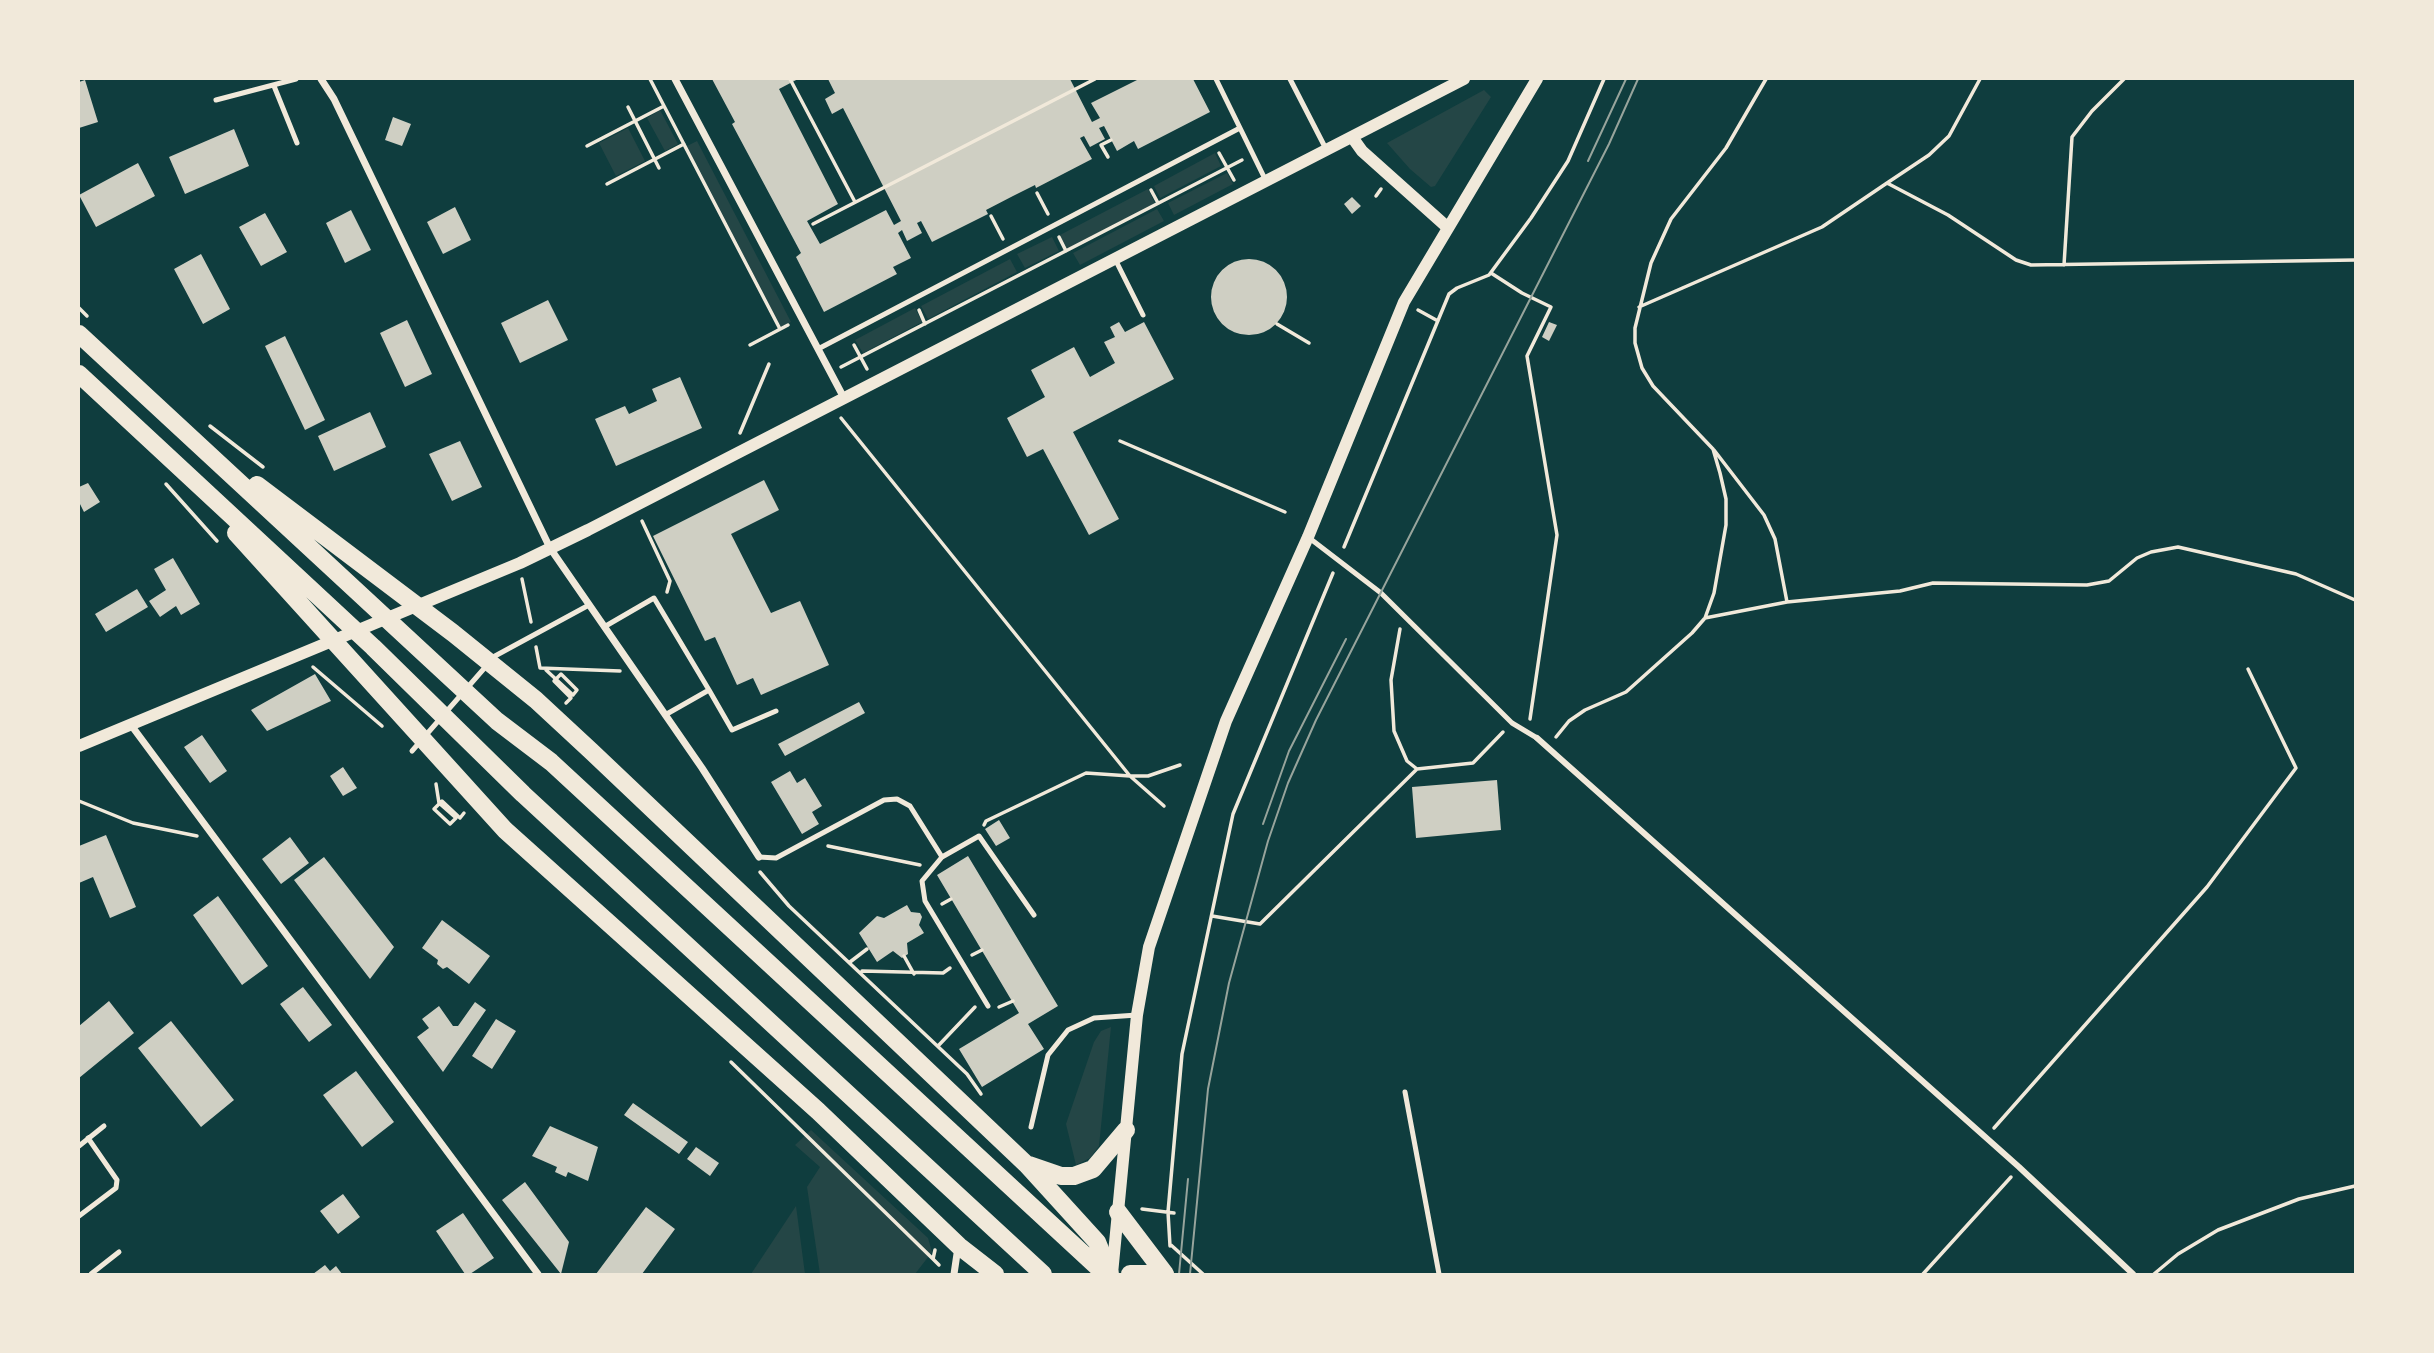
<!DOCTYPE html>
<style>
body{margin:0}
#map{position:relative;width:2434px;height:1353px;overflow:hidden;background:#0f3d3e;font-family:Karla,sans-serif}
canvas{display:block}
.frame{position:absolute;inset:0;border:80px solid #f1e9da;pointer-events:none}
</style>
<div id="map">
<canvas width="2434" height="1353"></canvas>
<div class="frame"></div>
</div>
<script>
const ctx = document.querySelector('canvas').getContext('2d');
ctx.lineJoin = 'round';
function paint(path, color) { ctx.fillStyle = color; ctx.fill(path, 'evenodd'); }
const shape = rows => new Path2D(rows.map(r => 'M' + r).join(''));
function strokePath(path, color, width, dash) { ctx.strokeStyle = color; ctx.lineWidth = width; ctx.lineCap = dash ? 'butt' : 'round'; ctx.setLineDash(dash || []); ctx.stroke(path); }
paint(shape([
 [1484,90,1491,97,1435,186,1431,187,1410,169,1387,143],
 [660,110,678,144,665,151,647,118],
 [628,128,645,161,616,176,599,143],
 [697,141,791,322,781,327,687,146],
 [1215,153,1221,166,1160,198,1154,186],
 [1227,173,1233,184,1174,215,1168,203],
 [1148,189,1155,203,1067,249,1060,235],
 [1157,209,1164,221,1080,265,1073,253],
 [1052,237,1059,251,1025,268,1017,254],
 [1010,259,1017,272,928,319,921,306],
 [915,308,922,322,863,353,855,340],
 [1111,1027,1099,1146,1090,1158,1076,1165,1066,1124,1094,1042,1101,1031],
 [811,1130,928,1238,932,1252,915,1274,820,1274,807,1187,820,1167,795,1145],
 [796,1206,805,1274,751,1274]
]), '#244646');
paint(shape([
 [712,79,798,79,779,89,838,204,807,221,820,244,886,210,894,225,901,221,843,108,832,114,825,99,835,93,828,79,1070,79,1092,122,1100,118,1091,103,1139,79,1193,79,1210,112,1138,149,1134,141,1117,151,1104,126,1099,128,1105,139,1090,147,1084,136,1080,138,1092,159,1036,188,1035,185,1013,196,986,210,988,214,932,242,921,221,917,223,922,233,907,241,902,230,898,233,911,258,893,267,897,274,824,312,796,257,801,253,732,124,735,122],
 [85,80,98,122,79,128,79,82],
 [393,117,411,124,402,146,385,140],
 [234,129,249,166,185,194,169,157],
 [138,163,155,196,96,227,79,195],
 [1352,197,1361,206,1352,214,1344,204],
 [455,207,471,240,443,254,427,222],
 [351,210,371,250,345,263,326,223],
 [265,213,287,252,261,266,239,227],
 [201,254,230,309,203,324,174,269],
 '1211 297a38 38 0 1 1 76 0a38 38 0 1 1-76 0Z',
 [548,300,568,340,520,363,501,323],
 [407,320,432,374,405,387,380,333],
 [1119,322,1125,332,1144,322,1174,379,1073,432,1119,519,1089,535,1043,449,1027,457,1007,418,1045,397,1031,370,1074,347,1090,377,1115,363,1104,342,1115,337,1110,327],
 [1549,322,1557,325,1549,341,1542,337],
 [285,336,325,420,305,430,265,346],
 [680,377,702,428,616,466,595,419,625,406,629,414,657,401,652,389],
 [370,412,386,447,334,471,318,436],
 [460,441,482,487,452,501,429,454],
 [764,480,779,510,731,534,771,613,800,601,829,665,761,695,753,678,737,685,715,637,705,641,653,536],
 [88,483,100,502,84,512,79,502,79,487],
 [173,558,200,604,181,615,176,606,160,617,149,601,166,590,154,569],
 [137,589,148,607,106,632,95,614],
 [315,674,331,701,267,731,251,710],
 [859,702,865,713,785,756,778,744],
 [202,735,227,771,210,783,184,747],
 [343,767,357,788,343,796,330,776],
 [790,771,797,783,805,778,822,806,812,812,819,824,802,834,771,782],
 [1497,780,1501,830,1416,838,1412,787],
 [999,820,1010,838,996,846,985,829],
 [106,835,136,907,110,918,93,877,79,883,79,846],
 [290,837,309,863,281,884,262,859],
 [968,856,1058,1006,1028,1024,1044,1049,982,1087,959,1049,1019,1013,937,875],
 [324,857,394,947,370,979,294,880],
 [218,896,268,966,242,985,193,915],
 [907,905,911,912,920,913,922,917,919,925,924,933,907,943,908,954,902,958,893,951,877,962,859,933,877,916,884,918],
 [442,920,490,956,469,984,447,967,443,969,437,964,438,960,422,948],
 [303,987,332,1025,309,1042,280,1004],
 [109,1001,134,1033,79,1078,79,1026],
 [475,1002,486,1010,443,1072,417,1037,429,1028,422,1019,439,1006,453,1026,458,1026],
 [496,1019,516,1031,492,1069,472,1056],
 [171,1021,234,1100,201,1127,138,1048],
 [356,1071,394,1122,362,1147,323,1095],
 [633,1103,688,1142,679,1154,624,1115],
 [550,1126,598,1147,588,1181,568,1172,566,1177,555,1172,557,1167,532,1156],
 [696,1147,719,1163,710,1176,687,1159],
 [525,1182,569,1242,561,1274,502,1200],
 [343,1194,360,1217,338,1234,320,1211],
 [646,1207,675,1229,642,1274,596,1274],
 [463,1213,494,1258,470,1274,465,1274,436,1231],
 [325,1265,330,1271,336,1266,342,1274,313,1274]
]), '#cfcfc3');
strokePath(shape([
 [650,79,780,329],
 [790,79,855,202],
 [628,107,659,168],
 [587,146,664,106],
 [1219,153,1234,180],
 [1108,157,1101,145,1111,140],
 [1887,183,1929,155,1949,136,1980,79],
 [607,184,684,144],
 [1151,190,1158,203],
 [1037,193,1048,214],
 [1376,196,1381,189],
 [991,216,1003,239],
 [813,224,1095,79],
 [1059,237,1066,251],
 [2064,265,2072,137,2092,111,2124,79],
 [1491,273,1522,293,1551,307,1527,356,1557,535,1530,719],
 [1639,307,1822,227,1887,183,1948,215,2016,260,2031,265,2355,260],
 [79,308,87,316],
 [919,310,925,324],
 [1418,310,1438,321],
 [1277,324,1309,343],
 [750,345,788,325],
 [854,345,867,369],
 [841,367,1242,160],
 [841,418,1130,776,1148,776,1180,765],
 [210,426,263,467],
 [740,433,769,364],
 [1120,441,1285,512],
 [1714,450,1764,515,1775,539,1787,602],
 [166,484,217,541],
 [642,521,670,581,667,592],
 [1344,547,1449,294,1457,288,1489,275,1531,218,1568,161,1604,79],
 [522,579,531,622],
 [1705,618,1787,602,1900,591,1933,583,2087,585,2109,581,2137,558,2151,552,2178,547,2296,574,2355,600],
 [1400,629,1391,680,1394,731,1407,761,1417,769],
 [536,647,540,668,620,671],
 [313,667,382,726],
 [546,670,573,695,577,690,561,674,554,681,571,698,566,703],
 [1556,737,1569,721,1585,710,1626,692,1692,633,1705,618,1714,593,1726,525,1726,499,1720,473,1713,449,1653,386,1642,368,1635,343,1635,328,1651,263,1671,219,1726,148,1766,79],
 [436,784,439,803,456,818,450,824,434,809,442,801,460,818,464,813],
 [79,801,133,823,197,836],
 [984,825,986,821,1086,773,1130,776,1164,806],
 [828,846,920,865],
 [760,872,789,906,967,1074,981,1094],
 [942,904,951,899],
 [1212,916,1260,924,1417,769,1473,763,1503,732],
 [972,955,982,950],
 [904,956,914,974],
 [850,962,867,949],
 [862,971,943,973,950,968],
 [999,1007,1013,1001],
 [938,1046,975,1007],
 [731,1062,933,1259],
 [1994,1128,2207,887,2296,768,2248,669],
 [1142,1209,1174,1213],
 [1171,1245,1203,1274],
 [1170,1246,1168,1212,1182,1054,1233,814,1333,573],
 [935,1250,933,1259,939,1265],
 [1923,1274,2011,1177],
 [2154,1274,2178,1254,2218,1230,2299,1199,2355,1186]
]), '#f1e9da', 3.5);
strokePath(shape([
 [1216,79,1266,181],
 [1290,79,1327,151],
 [274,86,297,143],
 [216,100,296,79],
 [1115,259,1143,315],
 [818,349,1238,129],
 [1308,537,1381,593,1512,723,1537,738],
 [604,627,654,598,709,690,665,715],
 [709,690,732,730,776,711],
 [412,751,495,656,589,605],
 [759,857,776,858,884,800,897,799,910,806,942,857,922,881,925,901,988,1006],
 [942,857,979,836,1034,915],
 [1405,1092,1439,1274],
 [1031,1127,1048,1055,1068,1030,1094,1018,1137,1015],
 [79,1146,104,1126],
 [79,1216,116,1188,117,1180,88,1138],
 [91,1274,119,1252]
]), '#f1e9da', 5);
strokePath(shape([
 [1537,738,2019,1167,2133,1274]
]), '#f1e9da', 6);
strokePath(shape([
 [321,79,334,99,550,548,702,768,759,857],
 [675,79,844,398],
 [131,725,538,1274],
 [954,1274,958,1247]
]), '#f1e9da', 7);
strokePath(shape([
 [1352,137,1362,151,1447,227],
 [79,746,520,563,588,530,1464,79],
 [1112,1274,1137,1015,1149,947,1226,721,1308,537,1404,302,1537,79]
]), '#f1e9da', 12);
strokePath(shape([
 [79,334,497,721,551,762,1105,1274],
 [79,374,373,647,523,794,1043,1274],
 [257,485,453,633,536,700,591,751,1027,1165,1097,1242,1110,1274],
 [236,533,505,830,818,1111,959,1246,995,1274],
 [1029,1165,1061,1176,1074,1176,1093,1169,1126,1130],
 [1118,1212,1165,1274],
 [1130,1274,1158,1274]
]), '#f1e9da', 18);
strokePath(shape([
 [1588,161,1626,79],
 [1263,824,1289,751,1346,639],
 [1179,1274,1188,1179],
 [1190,1274,1208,1089,1229,983,1268,841,1288,783,1316,720,1609,144,1638,79]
]), '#97a49c', 2);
</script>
